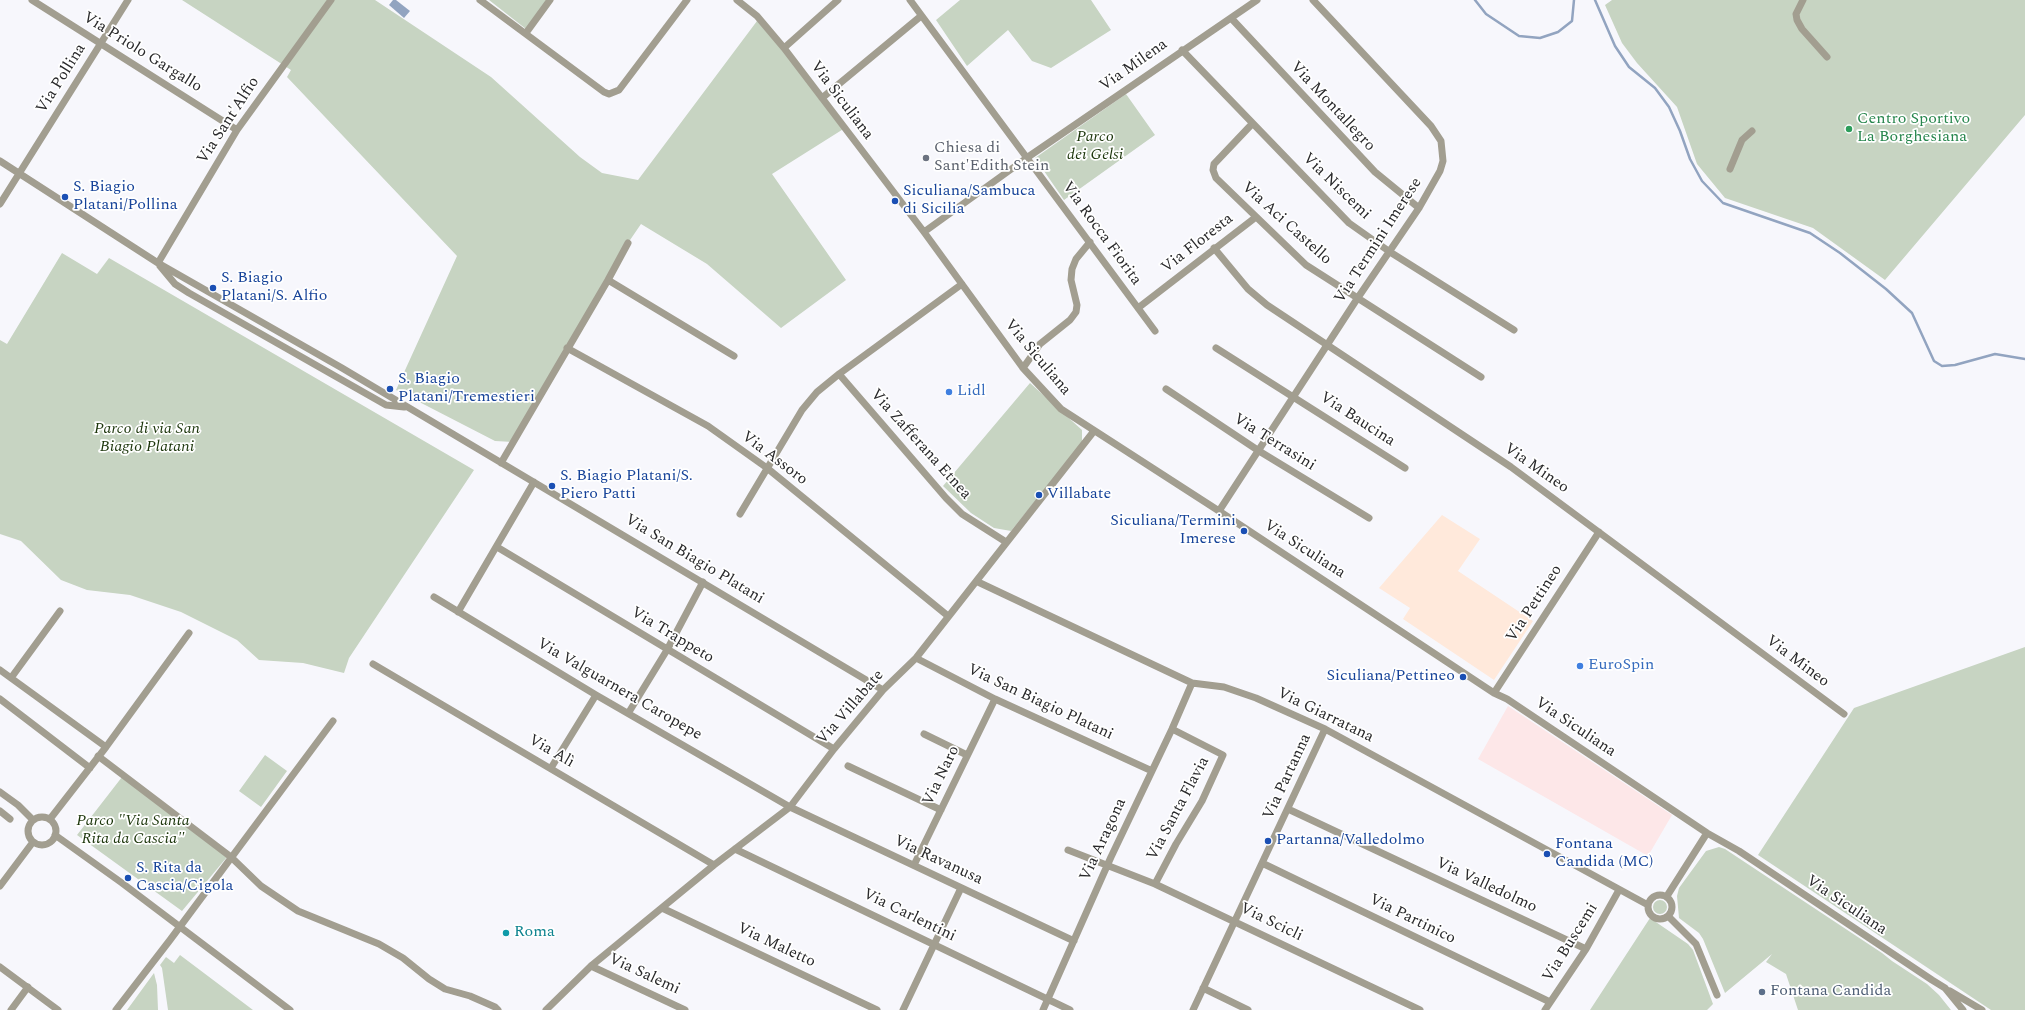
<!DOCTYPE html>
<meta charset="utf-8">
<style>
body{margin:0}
canvas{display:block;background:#f7f7fc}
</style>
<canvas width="2025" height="1010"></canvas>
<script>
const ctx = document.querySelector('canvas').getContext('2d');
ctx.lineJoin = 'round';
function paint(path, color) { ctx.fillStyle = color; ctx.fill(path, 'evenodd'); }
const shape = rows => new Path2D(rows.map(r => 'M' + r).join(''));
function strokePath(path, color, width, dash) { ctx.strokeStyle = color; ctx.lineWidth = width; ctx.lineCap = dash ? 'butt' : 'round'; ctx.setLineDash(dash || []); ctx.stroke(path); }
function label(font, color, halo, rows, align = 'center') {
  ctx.font = font + ' Spectral,serif'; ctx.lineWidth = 3.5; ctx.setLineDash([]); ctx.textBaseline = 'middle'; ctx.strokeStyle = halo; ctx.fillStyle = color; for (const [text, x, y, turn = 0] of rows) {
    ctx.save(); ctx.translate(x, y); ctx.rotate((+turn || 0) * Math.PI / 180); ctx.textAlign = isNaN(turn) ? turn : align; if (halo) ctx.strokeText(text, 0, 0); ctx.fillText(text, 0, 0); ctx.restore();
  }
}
paint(shape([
 [1508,706,1672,815,1648,856,1478,759]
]), '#fde7e8');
paint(shape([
 [1442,515,1480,539,1458,571,1533,621,1494,680,1403,619,1410,608,1379,588]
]), '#ffe9db');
paint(shape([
 [182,0,375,0,491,77,580,157,602,173,638,180,757,21,784,48,845,128,772,174,846,280,781,328,707,264,641,224,628,243,513,442,495,441,396,390,457,256,287,77,291,70],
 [489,0,547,0,526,29],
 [960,0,1091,0,1111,30,1051,68,1032,61,1008,30,967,66,936,20],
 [1612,0,2025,0,2025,115,1885,280,1813,228,1725,198,1697,164,1677,107,1637,63,1622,43,1605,5],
 [1126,94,1155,135,1064,200,1035,158],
 [62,253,97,274,109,258,474,470,349,658,344,673,303,663,259,660,237,640,181,612,130,595,87,590,61,580,21,541,0,534,0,340,7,344],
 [1030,383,1082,430,1082,443,1011,531,994,528,971,513,943,486],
 [2025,647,2025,1010,1991,1010,1758,855,1854,708],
 [265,755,287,771,261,807,239,791],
 [122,777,227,857,182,911,77,835],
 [1719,847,1725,849,1882,953,1892,961,1927,984,1939,995,1951,1010,1798,1010,1786,974,1766,962,1772,954,1725,993,1703,939,1699,933,1679,918,1677,896,1679,888,1706,851],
 '1653 907a7 7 0 1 1 14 0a7 7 0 1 1-14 0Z',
 [1650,918,1688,944,1693,950,1713,1004,1707,1010,1590,1010],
 [180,955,253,1010,168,1010,162,968,160,965,166,957,174,963],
 [154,973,157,985,158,1010,127,1010]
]), '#c7d4c2');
paint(shape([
 [393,0,396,0,410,11,404,18,389,5]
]), '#92a4c0');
strokePath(shape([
 [1475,0,1486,14,1519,36,1540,38,1558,32,1572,21,1574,0],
 [1595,0,1615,46,1629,67,1655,88,1669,107,1680,131,1690,159,1702,181,1723,203,1810,233,1840,253,1886,289,1912,313,1934,361,1942,366,1955,365,1995,354,2025,359]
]), '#92a4c0', 2.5);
strokePath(shape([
 [32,0,237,130],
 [480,0,604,92,609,94,619,90,687,0],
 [737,0,757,16,784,48,924,232,1023,368,1061,409,1219,511,1494,693,1507,699,1707,833,1739,851,1932,980,1945,988,1963,1010],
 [910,0,1155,331],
 [1803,0,1796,14,1797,20,1802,29,1827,57],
 [1231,18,1375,172,1419,208],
 [526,33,550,0],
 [784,48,838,0],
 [1182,50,1349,223,1390,252,1514,330],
 [822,98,921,16],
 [1252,124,1214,164,1213,170,1216,178,1306,265,1481,377],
 [0,161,158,263,342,368,883,690],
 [1730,169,1742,140,1752,131],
 [0,204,128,0],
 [924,232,1028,157,1257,0],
 [1214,248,1248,289,1267,305,1511,467,1844,714],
 [158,263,237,130,331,0],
 [160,266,175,284,189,293,386,405,404,407],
 [608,280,734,356],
 [1138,308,1256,217],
 [567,348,708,426,767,468,948,616],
 [1216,348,1405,468],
 [1023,368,1040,344,1070,320,1076,312,1077,305,1071,280,1072,269,1076,259,1090,242],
 [839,374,946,498,962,514,1006,542],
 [1166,389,1259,451,1369,518],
 [501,463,608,280,628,243],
 [1219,511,1357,299,1419,208,1440,171,1443,161,1441,141,1431,126,1313,0],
 [740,514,802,410,817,392,839,374,962,284],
 [497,547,834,749],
 [978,582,1192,683,1224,687,1256,698,1325,729,1648,905],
 [434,597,596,695,790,807,1074,941],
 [458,612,534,482],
 [916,658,995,699,1152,771],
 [373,664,714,865],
 [0,670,106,747],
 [11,678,60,611],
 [1494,693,1599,532],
 [0,699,90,768],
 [629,712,667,650,703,582],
 [924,734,967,755],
 [98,756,231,857,261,886,298,911,379,944,403,958,429,979,445,989,470,996,495,1007,498,1010],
 [848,766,941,810],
 [551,768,596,695],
 [0,792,18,805,33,820],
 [1288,809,1586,949],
 [0,811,10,819],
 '28 831a14 14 0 1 1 28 0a14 14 0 1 1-28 0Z',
 [50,819,106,747,189,633],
 [55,835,122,883,290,1010],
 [735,849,1070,1010],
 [1068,850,1155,884,1420,1010],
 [1262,863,1550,1002],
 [914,865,995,699],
 [1155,884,1176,844,1202,801,1223,755,1172,729],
 [0,886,33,842],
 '1648 907a12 12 0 1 1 24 0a12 12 0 1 1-24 0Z',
 [1667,896,1707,833],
 [662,908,877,1010],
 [1668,916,1696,944,1717,995],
 [591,966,685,1010],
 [0,967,58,1010],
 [1203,988,1248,1010],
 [1950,991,1982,1010],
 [11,1010,28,987],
 [116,1010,170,940,333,721],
 [546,1010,591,966,714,865,790,807,834,749,883,690,916,658,1094,431],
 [903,1010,961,888],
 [1043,1010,1111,857,1172,729,1192,683],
 [1193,1010,1325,729],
 [1545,1010,1586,949,1619,890]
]), '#a29e90', 7);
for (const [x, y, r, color] of [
 [1849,129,4,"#2e9e5b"],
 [926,158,4,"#6b7280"],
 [65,197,4,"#1a4fb4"],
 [895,201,4,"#1a4fb4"],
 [213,288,4,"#1a4fb4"],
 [390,389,4,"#1a4fb4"],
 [949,392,4,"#3f7fe0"],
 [552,486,4,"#1a4fb4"],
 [1039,495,4,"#1a4fb4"],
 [1244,531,4,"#1a4fb4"],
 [1580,666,4,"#3f7fe0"],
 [1463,677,4,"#1a4fb4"],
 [1268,841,4,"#1a4fb4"],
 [1547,854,4,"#1a4fb4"],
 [128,878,4,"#1a4fb4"],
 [506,933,4,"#0f9aa8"],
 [1762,992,4,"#5c6f8a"]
]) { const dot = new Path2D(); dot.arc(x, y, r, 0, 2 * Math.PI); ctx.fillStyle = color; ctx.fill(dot); strokePath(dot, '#fff', 1.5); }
label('16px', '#29292b', '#fff', [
 ["Via Priolo Gargallo",142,53,32],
 ["Via Milena",1134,66,-35],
 ["Via Pollina",62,79,-58],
 ["Via Siculiana",841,101,53],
 ["Via Montallegro",1332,107,47],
 ["Via Sant'Alfio",229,121,-57],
 ["Via Niscemi",1336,187,44],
 ["Via Aci Castello",1286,224,42],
 ["Via Rocca Fiorita",1101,234,54],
 ["Via Termini Imerese",1379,241,-57],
 ["Via Floresta",1198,244,-38],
 ["Via Siculiana",1037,358,50],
 ["Via Baucina",1357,420,33],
 ["Via Terrasini",1274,443,32],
 ["Via Zafferana Etnea",920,445,48],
 ["Via Assoro",774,459,37],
 ["Via Mineo",1536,469,35],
 ["Via Siculiana",1304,550,33],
 ["Via San Biagio Platani",694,560,31],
 ["Via Pettineo",1535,604,-57],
 ["Via Trappeto",672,636,31],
 ["Via Mineo",1797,662,37],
 ["Via Valguarnera Caropepe",619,690,30],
 ["Via San Biagio Platani",1040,703,25],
 ["Via Villabate",851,708,-49],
 ["Via Giarratana",1325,716,26],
 ["Via Siculiana",1575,728,34],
 ["Via Alì",551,752,30],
 ["Via Naro",942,776,-64],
 ["Via Partanna",1288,777,-65],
 ["Via Santa Flavia",1179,809,-62],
 ["Via Aragona",1104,840,-65],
 ["Via Ravanusa",938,861,25],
 ["Via Valledolmo",1486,886,25],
 ["Via Siculiana",1846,906,34],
 ["Via Carlentini",909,916,26],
 ["Via Partinico",1412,920,26],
 ["Via Scicli",1271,923,26],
 ["Via Buscemi",1571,943,-58],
 ["Via Maletto",776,946,25],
 ["Via Salemi",644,975,25]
]);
label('16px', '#27864d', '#fff', [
 ["Centro Sportivo",1857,120],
 ["La Borghesiana",1857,138]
], 'left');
label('italic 16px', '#1b350a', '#fff', [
 ["Parco",1095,138],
 ["dei Gelsi",1095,156],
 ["Parco di via San",147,430],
 ["Biagio Platani",147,448],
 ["Parco \"Via Santa",133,822],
 ["Rita da Cascia\"",133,840]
]);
label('16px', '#5b616d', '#fff', [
 ["Chiesa di",934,149],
 ["Sant'Edith Stein",934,167]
], 'left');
label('16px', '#164399', '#fff', [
 ["S. Biagio",73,188],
 ["Platani/Pollina",73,206],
 ["Siculiana/Sambuca",903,192],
 ["di Sicilia",903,210],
 ["S. Biagio",221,279],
 ["Platani/S. Alfio",221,297],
 ["S. Biagio",398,380],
 ["Platani/Tremestieri",398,398],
 ["S. Biagio Platani/S.",560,477],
 ["Piero Patti",560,495],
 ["Villabate",1047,495],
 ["Siculiana/Termini",1236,522,"right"],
 ["Imerese",1236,540,"right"],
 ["Siculiana/Pettineo",1455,677,"right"],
 ["Partanna/Valledolmo",1276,841],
 ["Fontana",1555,845],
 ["Candida (MC)",1555,863],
 ["S. Rita da",136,869],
 ["Cascia/Cigola",136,887]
], 'left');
label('16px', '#366cbe', '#fff', [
 ["Lidl",957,392],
 ["EuroSpin",1588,666]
], 'left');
label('16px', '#0d838f', '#fff', [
 ["Roma",514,933]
], 'left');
label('16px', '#4e5e75', '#fff', [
 ["Fontana Candida",1770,992]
], 'left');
</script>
